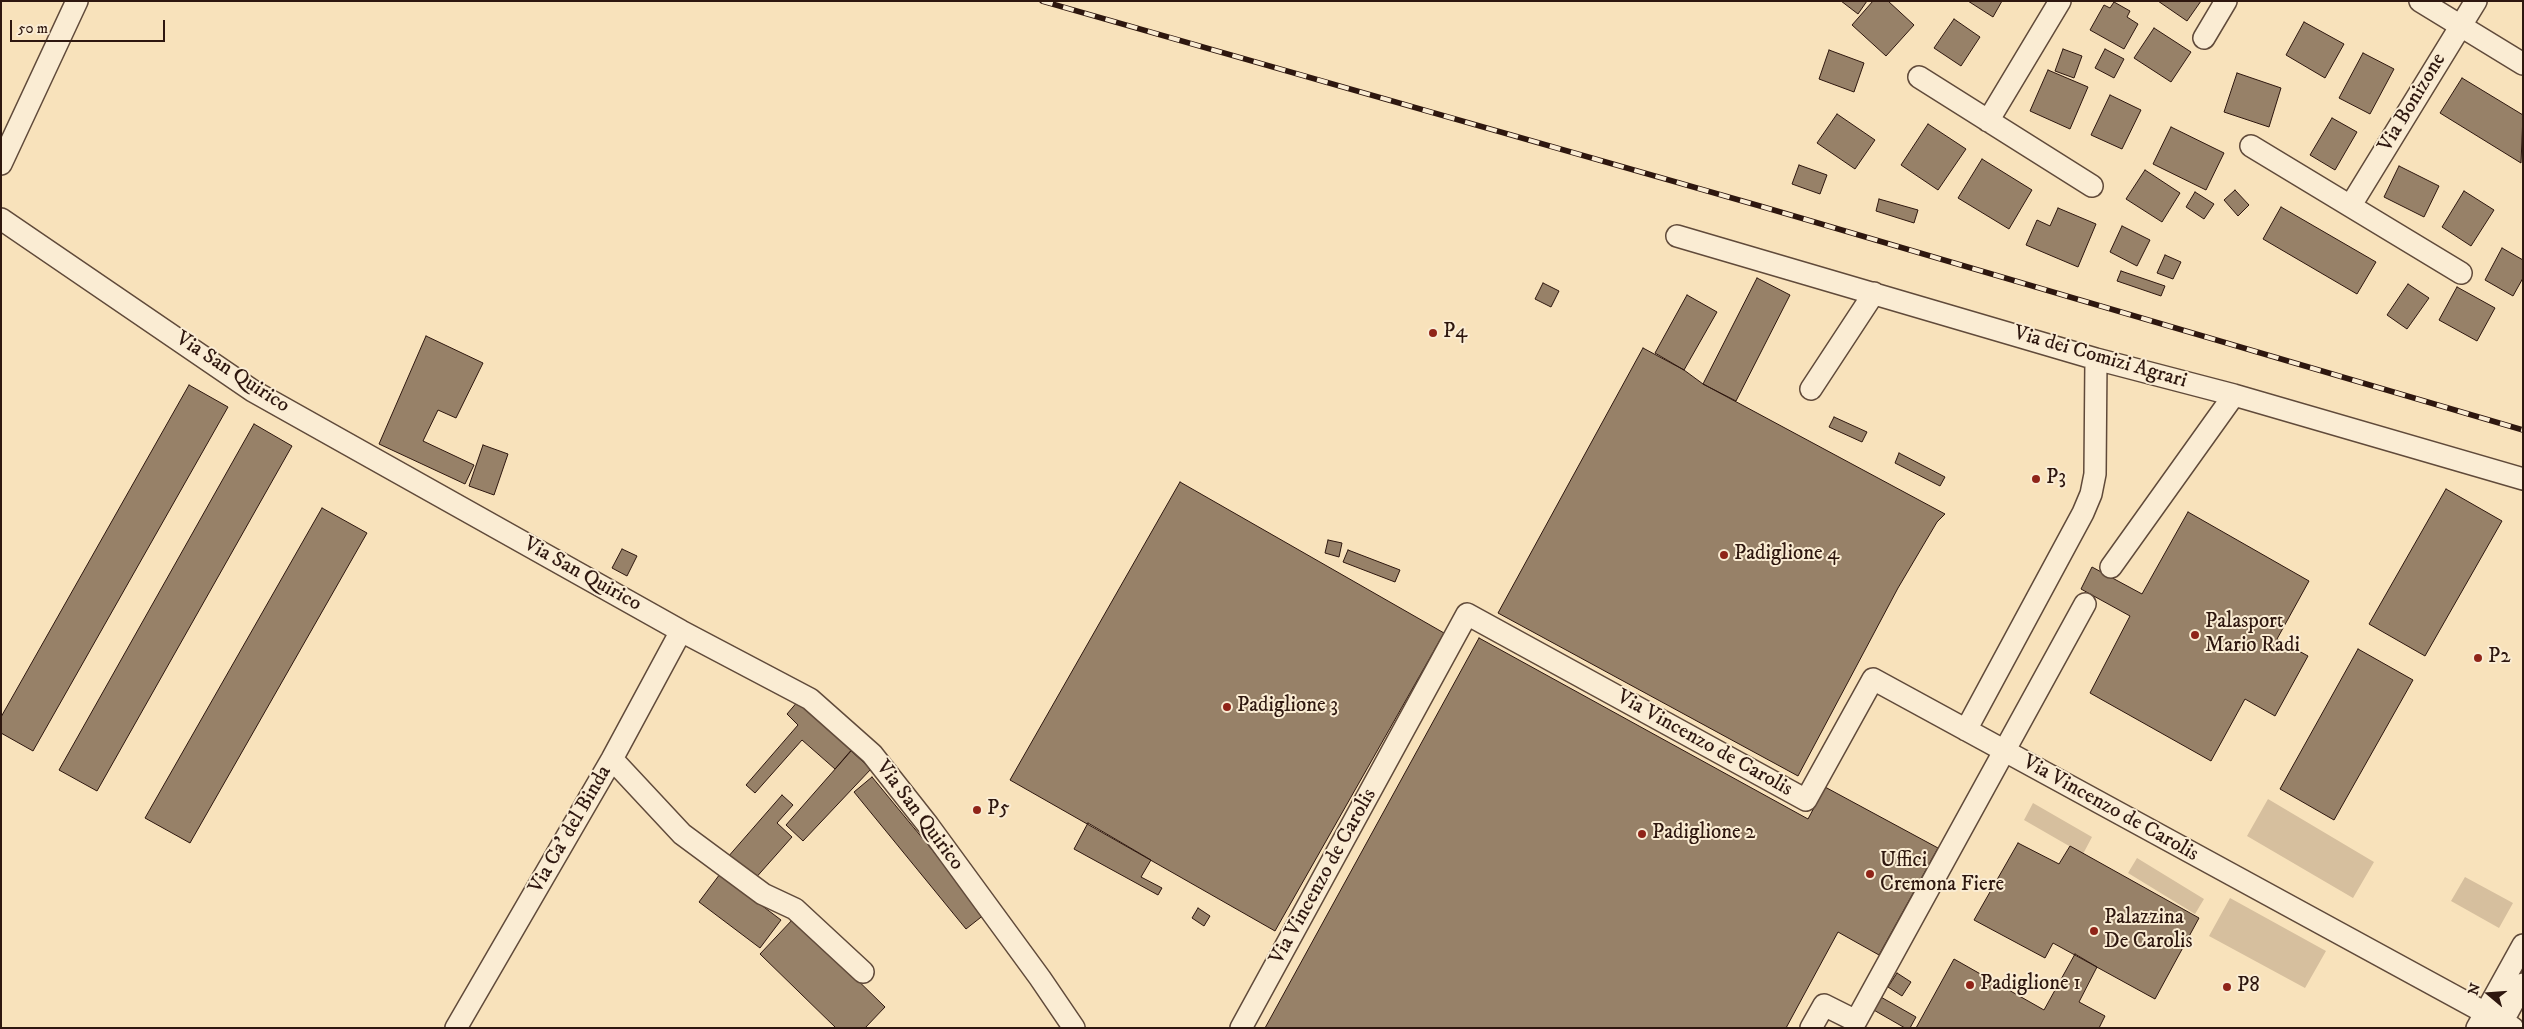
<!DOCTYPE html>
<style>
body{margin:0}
#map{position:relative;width:2524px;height:1029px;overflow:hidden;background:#f8e2bb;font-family:"IM FELL DW Pica",serif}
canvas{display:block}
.frame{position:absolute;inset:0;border:2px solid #2e170f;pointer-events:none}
.north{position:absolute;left:2464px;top:969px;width:50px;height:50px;-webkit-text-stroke:4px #faecd3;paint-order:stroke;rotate:288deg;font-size:14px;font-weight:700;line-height:20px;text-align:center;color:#2e170f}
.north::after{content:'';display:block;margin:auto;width:18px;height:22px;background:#2e170f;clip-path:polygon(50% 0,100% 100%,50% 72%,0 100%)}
.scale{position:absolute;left:10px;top:20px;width:155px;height:22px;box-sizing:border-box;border:2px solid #2e170f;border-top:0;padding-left:6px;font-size:15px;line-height:18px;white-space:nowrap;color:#2e170f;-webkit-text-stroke:4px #faecd3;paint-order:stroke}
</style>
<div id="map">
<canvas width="2524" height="1029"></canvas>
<div class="frame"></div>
<div class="north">N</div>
<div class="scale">50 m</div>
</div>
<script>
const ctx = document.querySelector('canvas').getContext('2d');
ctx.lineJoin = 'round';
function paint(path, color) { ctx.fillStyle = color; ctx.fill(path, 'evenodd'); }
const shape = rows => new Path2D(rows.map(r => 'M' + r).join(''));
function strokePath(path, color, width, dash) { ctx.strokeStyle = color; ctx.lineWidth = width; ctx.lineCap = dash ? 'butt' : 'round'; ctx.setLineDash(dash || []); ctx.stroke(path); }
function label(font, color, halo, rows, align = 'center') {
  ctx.font = font + ' "IM FELL DW Pica",serif'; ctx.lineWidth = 4; ctx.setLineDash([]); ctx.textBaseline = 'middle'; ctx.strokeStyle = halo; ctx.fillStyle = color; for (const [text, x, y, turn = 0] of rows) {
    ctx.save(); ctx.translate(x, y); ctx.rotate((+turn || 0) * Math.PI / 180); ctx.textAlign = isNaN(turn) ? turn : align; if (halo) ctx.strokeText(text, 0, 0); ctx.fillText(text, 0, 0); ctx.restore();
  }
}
paint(shape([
 [2268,799,2374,862,2353,898,2247,836],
 [2033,803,2092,837,2083,854,2024,820],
 [2137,858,2204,899,2195,914,2128,873],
 [2465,877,2513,903,2499,928,2451,901],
 [2230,898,2326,951,2305,988,2209,936]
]), '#d6bf9e');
const building = shape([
 [1841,1,1867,1,1858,14,1841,1],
 [1873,1,1888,1,1914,25,1886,56,1852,25,1873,1],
 [1968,1,2002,1,1993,17,1968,1],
 [2158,1,2201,1,2187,21,2158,1],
 [2114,2,2130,11,2127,17,2138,24,2124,49,2090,30,2104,5,2110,8,2114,2],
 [1954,19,1980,37,1961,66,1934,48,1954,19],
 [2304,22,2344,44,2325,78,2286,55,2304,22],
 [2154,28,2191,52,2171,82,2134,58,2154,28],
 [2063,49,2082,56,2074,78,2055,71,2063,49],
 [2105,49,2124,59,2114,78,2095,68,2105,49],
 [1829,50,1864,63,1854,92,1819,79,1829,50],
 [2363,53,2394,69,2370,114,2339,98,2363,53],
 [2048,70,2088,87,2070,129,2030,111,2048,70],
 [2237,73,2281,88,2269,127,2224,112,2237,73],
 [2462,78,2523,115,2521,163,2440,113,2462,78],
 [2110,95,2141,110,2122,149,2091,135,2110,95],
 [1837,114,1875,140,1855,169,1817,143,1837,114],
 [2332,118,2357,132,2335,170,2310,155,2332,118],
 [1928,124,1966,149,1938,190,1901,165,1928,124],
 [2171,127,2224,153,2206,190,2153,164,2171,127],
 [1982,159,2032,190,2009,229,1958,198,1982,159],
 [1799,165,1827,175,1820,194,1792,184,1799,165],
 [2399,166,2439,186,2424,217,2384,197,2399,166],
 [2145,170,2180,193,2162,222,2126,199,2145,170],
 [2235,190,2249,205,2238,216,2224,200,2235,190],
 [2464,191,2494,210,2471,246,2442,227,2464,191],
 [2195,192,2214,204,2204,219,2186,207,2195,192],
 [1879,199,1918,210,1914,223,1876,211,1879,199],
 [2281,207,2376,262,2357,294,2263,239,2281,207],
 [2058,208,2096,224,2078,267,2026,245,2037,220,2050,226,2058,208],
 [2122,226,2150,240,2137,266,2110,252,2122,226],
 [2502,248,2523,260,2523,278,2513,296,2485,280,2502,248],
 [2165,255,2181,262,2173,279,2157,273,2165,255],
 [2121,271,2165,286,2161,296,2117,281,2121,271],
 [1757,278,1790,295,1736,401,1703,384,1757,278],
 [1543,283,1559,291,1551,307,1535,299,1543,283],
 [2408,284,2429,298,2407,329,2387,315,2408,284],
 [2457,287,2495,308,2477,341,2439,320,2457,287],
 [1687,295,1717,312,1684,370,1655,353,1687,295],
 [426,336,483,363,456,418,438,410,423,441,474,465,465,484,379,444,426,336],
 [1643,348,1684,370,1703,384,1945,514,1937,522,1898,588,1798,776,1498,613,1643,348],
 [189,385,228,407,33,751,1,733,1,717,189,385],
 [1834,417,1867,432,1862,442,1829,427,1834,417],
 [254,424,292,446,97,791,59,770,254,424],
 [483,445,508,454,494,495,469,486,483,445],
 [1899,453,1945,477,1940,486,1895,463,1899,453],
 [1180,482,1444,633,1275,931,1010,780,1180,482],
 [2446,489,2502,521,2425,656,2369,624,2446,489],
 [322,508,367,533,190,843,145,818,322,508],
 [2188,512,2309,581,2277,639,2308,656,2275,716,2245,699,2211,761,2090,693,2130,616,2081,589,2092,567,2142,594,2188,512],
 [1328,540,1342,543,1339,557,1325,553,1328,540],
 [622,549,637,556,627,576,612,568,622,549],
 [1348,550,1400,570,1395,582,1343,562,1348,550],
 [1479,638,1808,819,1825,787,1938,848,1879,955,1838,932,1786,1028,1265,1028,1479,638],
 [2358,649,2413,680,2334,820,2280,789,2358,649],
 [799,700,853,748,835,769,802,740,755,793,746,785,798,725,787,714,799,700],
 [851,751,871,769,803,841,786,825,851,751],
 [872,777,985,914,966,929,854,792,872,777],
 [782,795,793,805,777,823,792,837,753,881,727,858,782,795],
 [1088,823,1151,860,1141,877,1162,888,1158,895,1074,849,1088,823],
 [2018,843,2059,864,2070,846,2199,918,2155,999,2053,943,2045,958,1974,920,2018,843],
 [720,874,781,920,760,948,699,902,720,874],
 [1198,908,1210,916,1204,926,1192,918,1198,908],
 [794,918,885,1007,865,1028,836,1028,760,954,794,918],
 [2075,954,2097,967,2079,1002,2105,1016,2099,1028,1916,1028,1954,959,2044,1010,2075,954],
 [1897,973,1911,982,1902,996,1888,987,1897,973],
 [1879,996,1916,1017,1910,1028,1905,1028,1872,1009,1879,996]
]);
paint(building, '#978168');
strokePath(building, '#2e170f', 1);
const minor = shape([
 [2420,1,2523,64],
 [2204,38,2226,1],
 [1919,77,2092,186],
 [1988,121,2060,1],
 [2251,146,2461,273],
 [1,164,77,1],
 [2351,205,2476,1],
 [1,219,253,391,681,631,810,699,872,754,928,825,1040,978,1074,1028],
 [1677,236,2096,359,2234,395,2523,479],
 [1811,389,1874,293],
 [2111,567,2234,395],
 [1966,730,2083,513,2091,494,2095,474,2096,359],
 [612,759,682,834,763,894,795,909,863,972],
 [456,1028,612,759,681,631],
 [1241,1028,1467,614,1806,800,1873,679,2513,1028],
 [1811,1028,1824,1005,1856,1021,2085,604],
 [2477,1028,2523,945],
 [2499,1028,2523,984]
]);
strokePath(minor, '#604a3a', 24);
strokePath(minor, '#faecd3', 21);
const rail = shape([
 [1042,1,1760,206,2523,430]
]);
strokePath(rail, '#2e170f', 5.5);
strokePath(rail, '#faecd3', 4, [11]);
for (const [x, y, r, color] of [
 [1433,333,5,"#8f2418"],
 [2036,479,5,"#8f2418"],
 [1724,555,5,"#8f2418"],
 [2195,635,5,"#8f2418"],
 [2478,658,5,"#8f2418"],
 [1227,707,5,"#8f2418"],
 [977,810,5,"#8f2418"],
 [1642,834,5,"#8f2418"],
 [1870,874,5,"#8f2418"],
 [2094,931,5,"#8f2418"],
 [1970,985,5,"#8f2418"],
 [2227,987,5,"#8f2418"]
]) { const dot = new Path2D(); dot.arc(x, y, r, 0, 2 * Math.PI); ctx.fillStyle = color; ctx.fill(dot); strokePath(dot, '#faecd3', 2); }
label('21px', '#2e170f', '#faecd3', [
 ["Via Bonizone",2413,103,-59],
 ["Via dei Comizi Agrari",2100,358,16],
 ["Via San Quirico",232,373,33],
 ["Via San Quirico",582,575,29],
 ["Via Vincenzo de Carolis",1704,744,29],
 ["Via Vincenzo de Carolis",2110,809,29],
 ["Via San Quirico",919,816,53],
 ["Via Ca' del Binda",571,830,-60],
 ["Via Vincenzo de Carolis",1324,877,-61]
]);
label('21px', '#2e170f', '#faecd3', [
 ["P4",1443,333],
 ["P3",2046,479],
 ["Padiglione 4",1734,555],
 ["Palasport",2205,623],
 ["Mario Radi",2205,647],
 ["P2",2488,658],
 ["Padiglione 3",1237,707],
 ["P5",987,810],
 ["Padiglione 2",1652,834],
 ["Uffici",1880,862],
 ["Cremona Fiere",1880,886],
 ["Palazzina",2104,919],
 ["De Carolis",2104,943],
 ["Padiglione 1",1980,985],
 ["P8",2237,987]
], 'left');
</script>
